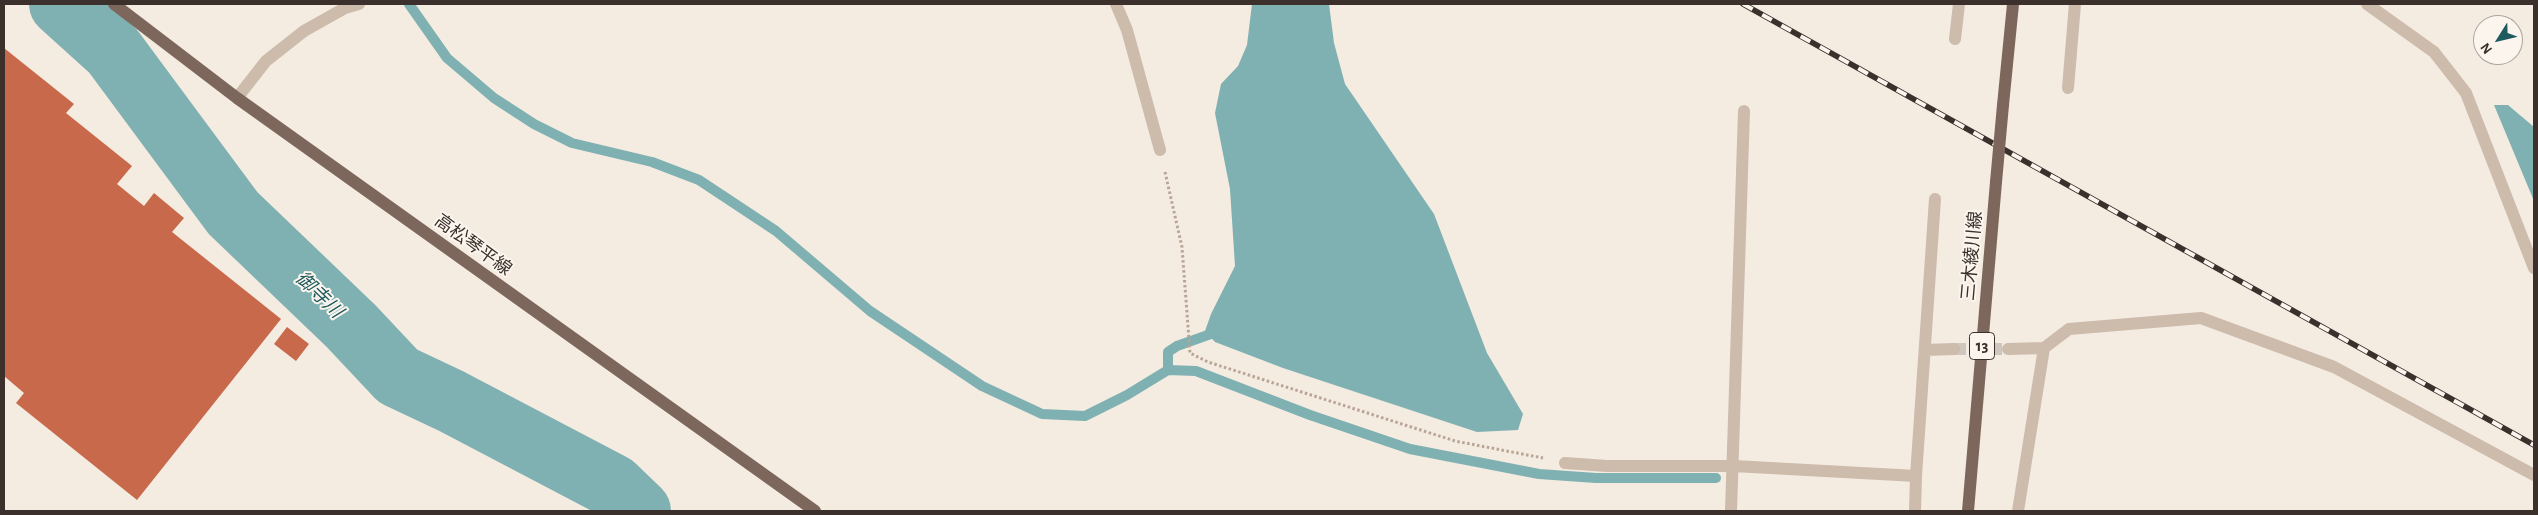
<!DOCTYPE html>
<meta charset="utf-8">
<style>
body{margin:0}
#map{position:relative;width:2538px;height:515px;overflow:hidden;background:#f4ebe1;font-family:"Alegreya Sans",sans-serif}
canvas{display:block}
.frame{position:absolute;inset:0;border:5px solid #3b302b;pointer-events:none}
.north{position:absolute;left:2473px;top:15px;width:50px;height:50px;box-sizing:border-box;background:#fbf5ee;border:1px solid #aea6a0;border-radius:50%;rotate:234deg;font-size:14px;font-weight:700;line-height:20px;text-align:center;color:#3b302b}
.north::after{content:'';display:block;margin:auto;width:18px;height:22px;background:#1f5a5e;clip-path:polygon(50% 0,100% 100%,50% 72%,0 100%)}
</style>
<div id="map">
<canvas width="2538" height="515"></canvas>
<div class="frame"></div>
<div class="north">N</div>
</div>
<script>
const ctx = document.querySelector('canvas').getContext('2d');
ctx.lineJoin = 'round';
function paint(path, color) { ctx.fillStyle = color; ctx.fill(path, 'evenodd'); }
const shape = rows => new Path2D(rows.map(r => 'M' + r).join(''));
function strokePath(path, color, width, dash) { ctx.strokeStyle = color; ctx.lineWidth = width; ctx.lineCap = dash ? 'butt' : 'round'; ctx.setLineDash(dash || []); ctx.stroke(path); }
function label(font, color, halo, rows, align = 'center') {
  ctx.font = font + ' "Alegreya Sans","Noto Sans JP",sans-serif'; ctx.lineWidth = 4; ctx.setLineDash([]); ctx.textBaseline = 'middle'; ctx.strokeStyle = halo; ctx.fillStyle = color; for (const [text, x, y, turn = 0] of rows) {
    ctx.save(); ctx.translate(x, y); ctx.rotate((+turn || 0) * Math.PI / 180); ctx.textAlign = isNaN(turn) ? turn : align; if (halo) ctx.strokeText(text, 0, 0); ctx.fillText(text, 0, 0); ctx.restore();
  }
}
paint(shape([
 [1252,4,1329,4,1334,43,1345,84,1434,214,1487,353,1523,414,1518,430,1477,432,1283,368,1215,342,1205,331,1211,314,1235,266,1230,189,1215,113,1221,84,1238,66,1247,45],
 [2494,105,2508,105,2534,127,2534,201]
]), '#7fb0b2');
strokePath(shape([
 [409,4,447,58,494,98,534,124,572,143,652,162,699,180,776,231,870,311,982,386,1042,414,1085,416,1127,395,1168,370,1196,371,1310,415,1410,449,1539,474,1596,478,1716,478],
 [1168,370,1168,352,1177,346,1222,330]
]), '#7fb0b2', 10);
strokePath(shape([
 [61,4,113,51,233,213,351,326,398,376,451,401,613,486,639,511]
]), '#7fb0b2', 64);
paint(shape([
 [4,48,74,104,66,113,132,166,117,184,144,206,154,193,184,218,172,232,281,319,137,500,16,403,24,393,4,376],
 [287,327,309,344,296,361,274,344]
]), '#c8694b');
strokePath(shape([
 [1954,349,2008,349]
]), '#cfc6bd', 12, [12, 6]);
strokePath(shape([
 [1165,172,1182,247,1190,353,1208,362,1455,441,1543,458]
]), '#b9a596', 3, [2.5, 2.5]);
strokePath(shape([
 [1116,4,1127,30,1160,150],
 [2367,4,2434,52,2466,93,2534,268],
 [1955,39,1959,4],
 [2068,88,2075,4],
 [237,98,266,61,304,31,345,8,359,4],
 [2008,349,2044,348],
 [1925,350,1954,349],
 [1565,463,1607,466,1734,466,1916,476,1935,199],
 [1731,511,1744,111],
 [1915,511,1916,476],
 [2018,511,2044,348,2069,329,2201,318,2334,367,2534,475]
]), '#cdbbac', 12);
strokePath(shape([
 [114,4,237,98,815,511],
 [2003,105,2013,4],
 [1968,511,1996,182]
]), '#7d675c', 12);
const rail = shape([
 [1743,4,2534,445]
]);
strokePath(rail, '#3b302b', 5.5);
strokePath(rail, '#fbf5ee', 4, [11]);
strokePath(shape([
 [1996,182,2003,105]
]), '#7d675c', 12);
for (const [x, y, w] of [
 [1982,346,25]
]) { const box = new Path2D(); box.roundRect(x - w / 2, y - 13.5, w, 27, 4); ctx.fillStyle = '#fbf5ee'; ctx.fill(box); strokePath(box, '#3b302b', 1); }
label('bold 16px', '#3b302b', null, [
 ["13",1982,346]
]);
label('18px', '#3b302b', '#fbf5ee', [
 ["高松琴平線",473,245,36],
 ["三木綾川線",1972,256,-85]
]);
label('italic 19px', '#1f5a5e', '#fbf5ee', [
 ["御寺川",319,295,44]
]);
</script>
